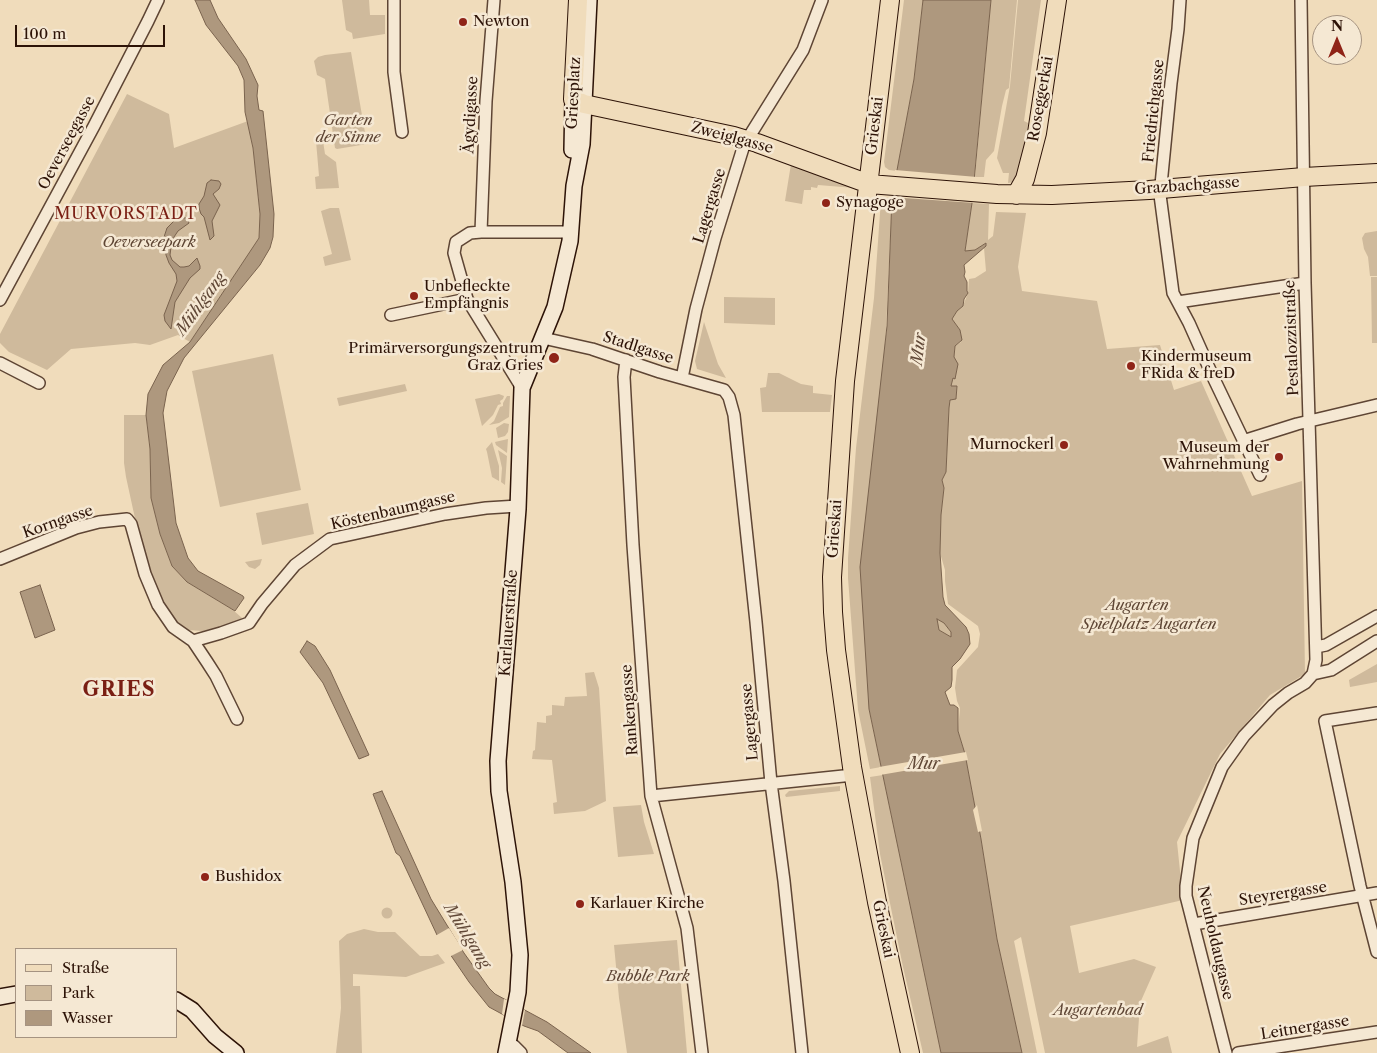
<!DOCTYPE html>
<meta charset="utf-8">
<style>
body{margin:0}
#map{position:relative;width:1377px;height:1053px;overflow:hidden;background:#f0dcbb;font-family:"Libre Caslon Text",serif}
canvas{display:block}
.legend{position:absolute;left:15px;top:948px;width:162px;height:90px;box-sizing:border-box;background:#f5e8d3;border:1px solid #a59381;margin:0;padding:6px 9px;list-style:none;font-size:15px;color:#2d1307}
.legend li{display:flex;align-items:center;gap:10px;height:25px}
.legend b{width:25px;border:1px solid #a59381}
.north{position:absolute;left:1312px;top:15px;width:50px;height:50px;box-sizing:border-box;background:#f5e8d3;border:1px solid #a59381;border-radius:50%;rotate:0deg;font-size:14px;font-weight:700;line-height:20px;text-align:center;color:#2d1307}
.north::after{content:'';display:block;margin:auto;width:18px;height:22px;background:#8f2418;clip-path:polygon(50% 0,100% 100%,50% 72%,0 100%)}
.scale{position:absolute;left:15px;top:25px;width:150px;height:22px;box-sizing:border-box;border:2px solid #2d1307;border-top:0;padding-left:6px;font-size:15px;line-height:18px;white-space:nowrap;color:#2d1307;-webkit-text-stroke:4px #f5e8d3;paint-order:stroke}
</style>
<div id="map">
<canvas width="1377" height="1053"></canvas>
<ul class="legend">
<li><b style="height:6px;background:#f0dcbb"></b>Straße</li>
<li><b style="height:14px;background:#cfba9c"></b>Park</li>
<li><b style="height:14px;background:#ae987e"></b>Wasser</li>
</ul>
<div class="north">N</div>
<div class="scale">100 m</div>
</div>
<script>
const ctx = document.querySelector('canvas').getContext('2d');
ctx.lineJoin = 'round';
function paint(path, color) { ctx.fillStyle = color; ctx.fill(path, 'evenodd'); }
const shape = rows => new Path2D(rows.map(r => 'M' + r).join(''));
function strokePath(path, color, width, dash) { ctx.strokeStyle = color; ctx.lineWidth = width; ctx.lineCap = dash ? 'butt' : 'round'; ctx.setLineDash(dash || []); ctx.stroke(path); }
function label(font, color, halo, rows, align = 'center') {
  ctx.font = font + ' "Libre Caslon Text",serif'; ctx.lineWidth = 5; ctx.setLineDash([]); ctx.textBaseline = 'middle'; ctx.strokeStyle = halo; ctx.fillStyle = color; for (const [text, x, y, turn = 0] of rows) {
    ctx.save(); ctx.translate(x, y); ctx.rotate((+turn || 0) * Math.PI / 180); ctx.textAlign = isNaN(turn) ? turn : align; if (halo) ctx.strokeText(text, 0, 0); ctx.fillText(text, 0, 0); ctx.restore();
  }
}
paint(shape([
 [342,0,369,0,370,15,385,15,385,34,353,39,352,33,346,30],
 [904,0,923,0,914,79,897,171,889,170,885,167,884,162],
 [991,0,1017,0,1009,88,1006,90,1002,106,994,151,986,160,984,177,975,177],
 [1018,0,1041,0,1024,121,1028,123,1026,151,1022,166,1014,182,1008,183,1009,173,1003,173,997,158,1010,86],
 [351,52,367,144,337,149,335,148,325,79,317,75,314,61,318,57,325,55],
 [127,94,169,114,174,148,248,121,253,148,260,214,259,238,190,342,178,335,150,345,135,343,71,349,47,370,9,352,0,343,0,334],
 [316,141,323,141,325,154,336,162,339,188,316,189,315,177,319,176],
 [791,164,807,171,855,188,818,185,817,188,811,187,811,190,804,190,802,204,785,201],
 [892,197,869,709,881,767,870,769,858,710,848,578,848,558,856,448,874,298,881,199],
 [972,203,989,204,988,240,993,236,996,212,1026,213,1018,267,1022,291,1097,301,1107,349,1160,345,1174,390,1201,381,1252,496,1302,481,1305,674,1270,695,1220,754,1177,842,1183,900,1070,926,1079,973,1134,959,1156,967,1140,1003,1137,1047,1168,1036,1172,1053,1045,1053,1021,937,1014,941,1037,1053,1022,1053,997,939,981,839,965,754,958,731,960,708,957,701,955,688,957,670,978,647,980,634,978,626,948,604,945,581,945,570,940,553,941,515,944,488,942,480,946,472,949,408,950,400,956,399,957,386,951,386,956,362,954,357,955,346,961,342,960,330,952,319,957,311,963,306,968,293,969,279,975,278,986,271,984,248,986,243,975,250,965,251],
 [330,208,339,208,351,260,325,266,323,257,332,254,321,211],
 [1377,231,1377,276,1370,276,1368,257,1364,249,1362,238,1365,233],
 [1371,277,1377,277,1377,343,1372,343],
 [724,297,775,298,775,325,724,323],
 [704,322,718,364,726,378,697,369,695,361],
 [273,354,301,490,220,507,192,371],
 [768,373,779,373,801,384,813,386,813,393,832,395,830,412,762,412,760,388,766,387],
 [405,384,407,391,339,406,337,398],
 [499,394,504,396,503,399,500,401,501,404,498,405,493,415,482,426,475,399],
 [507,396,510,396,509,417,499,423,489,425,494,421,500,407,503,406,503,403],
 [124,415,146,415,150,449,151,498,160,534,172,566,187,582,233,610,242,618,225,626,203,631,187,630,171,618,159,599,141,546,126,477,124,463],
 [504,423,509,424,508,432,505,436,498,438,496,428],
 [508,439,507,453,496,445,495,442],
 [492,442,499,466,499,481,492,477,487,452,486,449],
 [498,450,507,456,505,485,501,482,502,468],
 [308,503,314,534,262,545,256,513],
 [262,559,260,565,255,569,249,567,245,562],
 [937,618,944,623,951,632,951,637,939,630,937,622],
 [1377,664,1377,682,1350,687,1349,680],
 [594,672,599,688,606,801,585,811,554,814,553,803,557,802,552,760,532,759,533,751,535,750,537,722,546,723,546,716,552,715,552,705,564,706,565,697,587,696,585,673],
 [883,775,941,1053,923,1053,903,967,880,854,870,777],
 [840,786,840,791,786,797,785,795,789,791],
 [641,805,644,822,654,854,618,857,613,807],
 '381.5 913a5.5 5.5 0 1 1 11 0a5.5 5.5 0 1 1-11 0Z',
 [364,929,378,932,395,932,420,956,432,956,438,954,445,963,406,977,353,974,353,986,360,986,362,1053,336,1053,341,1008,339,941,347,934],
 [677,940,687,1053,627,1053,619,998,614,945]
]), '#cfba9c');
const water = shape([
 [195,0,210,0,218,18,246,59,258,85,257,96,259,110,263,111,274,214,273,237,270,248,260,265,184,358,167,391,163,413,176,523,188,558,198,571,243,596,244,598,235,611,187,582,172,566,160,534,151,498,150,449,146,415,148,394,163,365,190,342,259,238,260,214,253,148,245,112,244,80,238,66,206,25,195,0],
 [923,0,991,0,972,203,965,251,975,250,986,243,986,246,964,265,965,272,964,276,967,282,967,291,968,293,964,299,963,306,957,311,952,319,960,330,962,340,955,346,954,357,958,364,955,379,953,378,951,386,957,386,956,399,950,400,949,408,946,472,942,480,944,488,941,515,940,553,943,597,945,605,966,627,969,634,970,644,960,659,952,667,952,680,951,687,945,692,950,705,954,705,958,708,958,731,965,754,981,839,997,939,1022,1053,941,1053,869,709,860,567,887,326,892,197,914,79,923,0],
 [937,619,944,623,951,632,951,637,939,630,937,619],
 [211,180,219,181,221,184,219,189,213,194,220,205,212,221,214,236,210,240,204,217,201,214,199,208,199,204,204,196,207,183,211,180],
 [177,218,187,218,189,223,178,231,174,237,171,247,170,255,172,260,180,267,184,267,189,266,197,258,200,266,200,269,190,278,175,302,171,329,165,321,164,315,177,281,176,274,169,263,166,255,164,237,167,228,177,218],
 [40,585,55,630,35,638,20,592,40,585],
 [307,641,315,646,330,670,369,755,359,759,323,683,300,652,307,641],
 [382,791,431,899,464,953,489,988,495,994,547,1022,591,1053,568,1053,538,1031,524,1026,489,1007,469,982,437,935,400,856,396,853,373,794,382,791]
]);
paint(water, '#ae987e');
strokePath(water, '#7a634e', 1);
paint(shape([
 [895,170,977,177,975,203,890,197],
 [966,752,968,760,880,775,879,767],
 [977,805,982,831,978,832,973,810],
 [449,928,463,950,449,957,435,936],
 [504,999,515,1003,525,1010,522,1026,502,1014]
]), '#f0dcbb');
const street = shape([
 [394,0,394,72,402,132],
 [1180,0,1178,29,1171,83,1160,195,1173,293,1189,323,1214,379,1260,475],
 [481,232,486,101,494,0],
 [0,300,94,126,148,21,158,0],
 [1178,302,1305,283],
 [391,315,467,299],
 [543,338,592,349,660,372,724,390,729,397,734,415,756,622,771,783,784,881,802,1053],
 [626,360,624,377,633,545,651,796,687,928,702,1053],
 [0,363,39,383],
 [682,378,696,309,715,238,743,148,747,140,803,50,822,0],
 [522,388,467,299,454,253,456,242,470,233,481,232,571,232],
 [1243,441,1297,424,1377,405],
 [0,559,76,528,99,522,127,519,131,524,145,574,158,605,173,627,193,641,207,662,216,676,237,719],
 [193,641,221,633,249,623,262,604,295,565,330,539,445,514,486,508,518,506],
 [1316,647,1326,645,1377,616],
 [1313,674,1331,670,1377,641],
 [1377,713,1325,721,1360,886,1377,952],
 [651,796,853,775],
 [1194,924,1377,893],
 [508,1044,514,1046,521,1053],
 [1226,1053,1186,896,1186,886,1193,838,1222,767,1244,736,1273,705,1288,693,1305,683,1313,674,1316,660,1305,283,1301,0],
 [1238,1053,1377,1032]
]);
const secondary = shape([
 [572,150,573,99],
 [0,997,16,994],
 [176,1000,192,1010,215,1036,236,1053],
 [506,1053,518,992,520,955,513,882,499,791,498,761,518,509,522,388,555,307,570,241,574,186,582,144,589,0]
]);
const primary = shape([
 [578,0,573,99,584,104,734,136,757,143,869,184,997,194,1052,195,1149,190,1304,177,1377,173],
 [890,0,845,381,832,577,833,612,836,650,852,767,877,902,910,1053],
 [1016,195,1025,179,1037,133,1057,0]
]);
strokePath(street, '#5e4534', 14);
strokePath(secondary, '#2d1307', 18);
strokePath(primary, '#2d1307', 20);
strokePath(street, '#f5e8d3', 11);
strokePath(secondary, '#f5e8d3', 15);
strokePath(primary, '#f0dcbb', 18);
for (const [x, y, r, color] of [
 [463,22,5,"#8f2418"],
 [826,203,5,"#8f2418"],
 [414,296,5,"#8f2418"],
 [554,358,6,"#8f2418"],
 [1131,366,5,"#8f2418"],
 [1064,445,5,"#8f2418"],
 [1279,457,5,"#8f2418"],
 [205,877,5,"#8f2418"],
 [580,904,5,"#8f2418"]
]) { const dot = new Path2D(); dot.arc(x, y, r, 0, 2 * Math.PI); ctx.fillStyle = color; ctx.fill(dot); strokePath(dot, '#f5e8d3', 2); }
label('15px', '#2d1307', '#f5e8d3', [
 ["Newton",473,22],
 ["Synagoge",836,203],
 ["Unbefleckte",424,287],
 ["Empfängnis",424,304],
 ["Primärversorgungszentrum",543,349,"right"],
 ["Graz Gries",543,366,"right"],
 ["Kindermuseum",1141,357],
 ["FRida & freD",1141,374],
 ["Murnockerl",1054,445,"right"],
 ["Museum der",1269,448,"right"],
 ["Wahrnehmung",1269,465,"right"],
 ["Bushidox",215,877],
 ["Karlauer Kirche",590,904]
], 'left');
label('15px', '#2d1307', '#f5e8d3', [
 ["Griesplatz",574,93,-87],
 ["Roseggerkai",1041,99,-80],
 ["Friedrichgasse",1154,111,-84],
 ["Ägydigasse",471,115,-87],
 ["Grieskai",875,126,-83],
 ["Zweiglgasse",732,138,15],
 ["Oeverseegasse",67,143,-62],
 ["Grazbachgasse",1187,186,-4],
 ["Lagergasse",710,206,-73],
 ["Pestalozzistraße",1292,338,-92],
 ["Stadlgasse",638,348,18],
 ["Köstenbaumgasse",393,511,-13],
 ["Korngasse",58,522,-19],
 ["Grieskai",835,529,-86],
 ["Karlauerstraße",509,623,-86],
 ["Rankengasse",630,710,-94],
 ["Lagergasse",750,722,-95],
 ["Steyrergasse",1283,894,-9],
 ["Grieskai",883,929,78],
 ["Neuholdaugasse",1215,943,77],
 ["Leitnergasse",1305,1028,-9]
]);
label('italic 15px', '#5e4534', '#f5e8d3', [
 ["Garten",348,121],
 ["der Sinne",348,138],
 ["Oeverseepark",149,243],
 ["Augarten",1137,606],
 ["Spielplatz Augarten",1149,625],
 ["Bubble Park",648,977],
 ["Augartenbad",1098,1011]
]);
ctx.letterSpacing = '1px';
label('16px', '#7a1f14', '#f5e8d3', [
 ["MURVORSTADT",126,214]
]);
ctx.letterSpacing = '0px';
label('italic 16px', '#614837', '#f5e8d3', [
 ["Mühlgang",201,304,-54],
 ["Mur",919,349,-83],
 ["Mur",924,764],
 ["Mühlgang",467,936,58]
]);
ctx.letterSpacing = '1px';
label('bold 20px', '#7a1f14', '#f5e8d3', [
 ["GRIES",119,690]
]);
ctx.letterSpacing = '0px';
</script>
